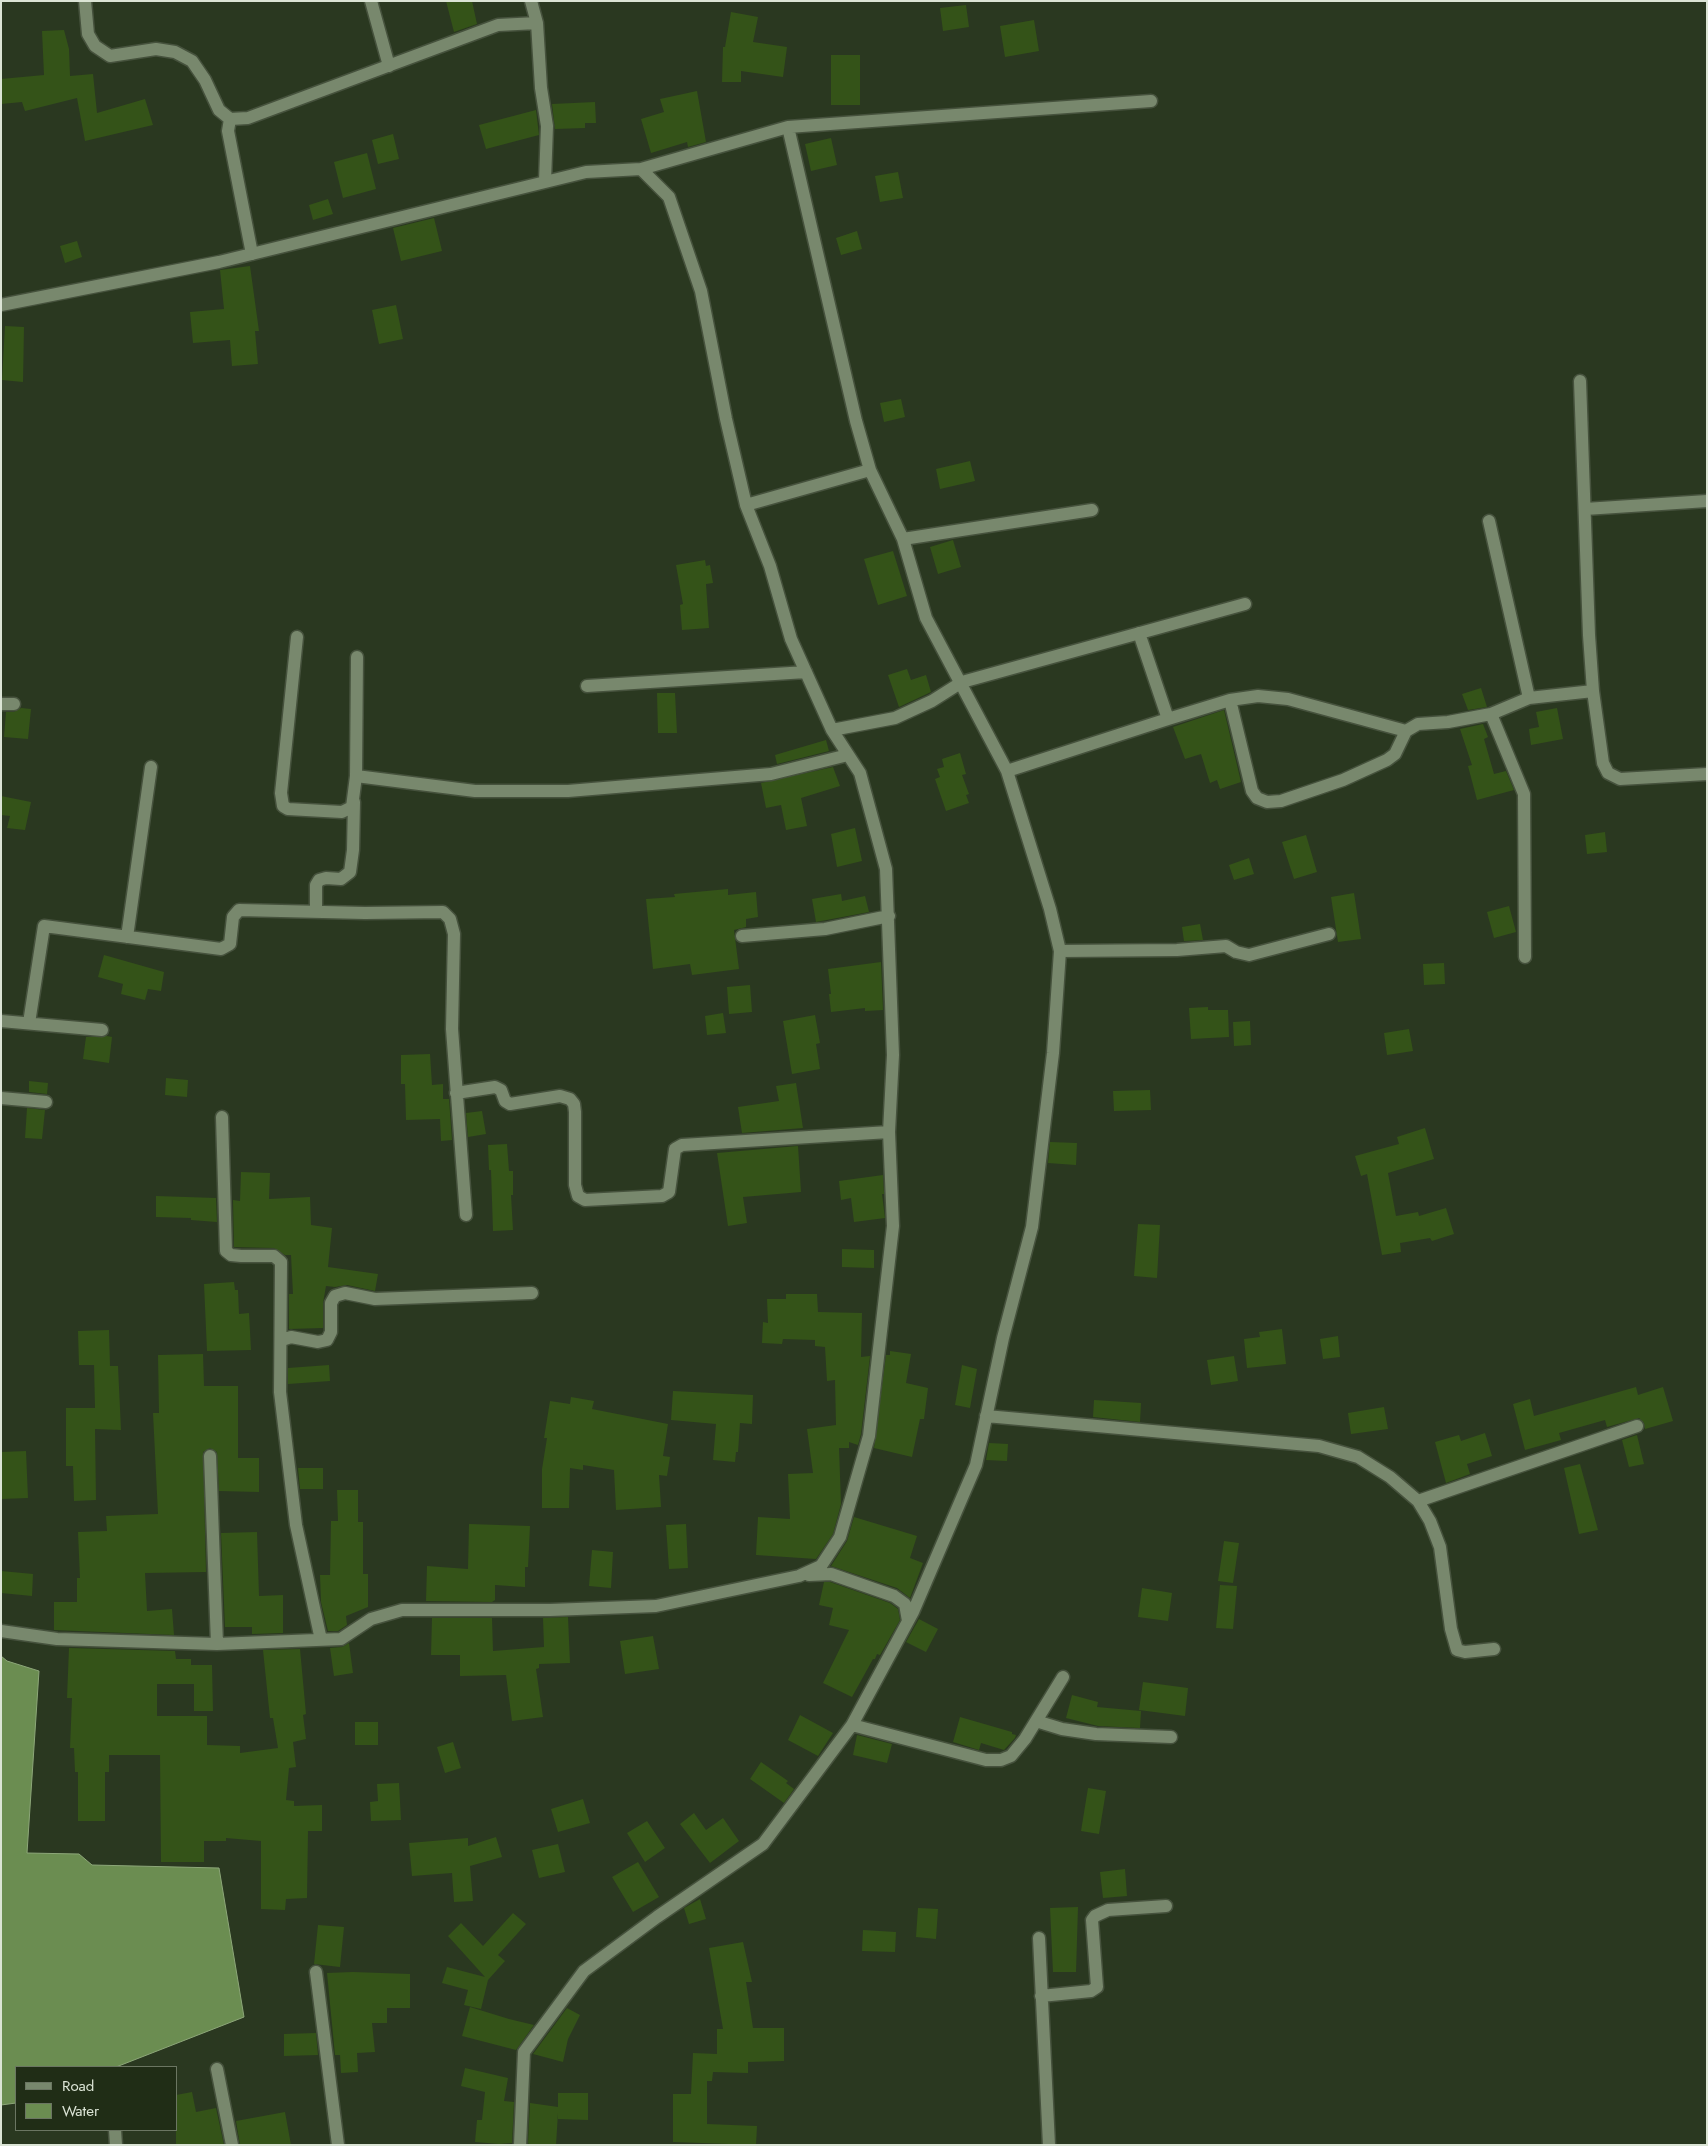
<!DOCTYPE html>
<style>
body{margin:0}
#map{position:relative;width:1708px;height:2146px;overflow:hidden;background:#2a3820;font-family:Jost,sans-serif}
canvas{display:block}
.frame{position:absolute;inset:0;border:2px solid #dbe4d5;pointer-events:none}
.legend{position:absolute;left:15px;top:2066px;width:162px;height:65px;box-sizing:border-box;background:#202d16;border:1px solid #6b7662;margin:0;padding:6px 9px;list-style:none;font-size:15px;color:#dbe4d5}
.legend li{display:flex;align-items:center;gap:10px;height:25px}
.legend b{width:25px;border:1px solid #6b7662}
</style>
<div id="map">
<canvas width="1708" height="2146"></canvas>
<div class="frame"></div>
<ul class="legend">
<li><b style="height:6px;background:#78886d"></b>Road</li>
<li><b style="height:14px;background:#6b8d51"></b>Water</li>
</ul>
</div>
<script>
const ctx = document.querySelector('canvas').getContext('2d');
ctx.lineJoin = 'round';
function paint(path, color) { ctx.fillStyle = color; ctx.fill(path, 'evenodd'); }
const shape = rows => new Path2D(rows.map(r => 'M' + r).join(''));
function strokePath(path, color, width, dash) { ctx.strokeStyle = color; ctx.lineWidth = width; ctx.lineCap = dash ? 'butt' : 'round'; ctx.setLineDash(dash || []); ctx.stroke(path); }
const water = shape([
 [1,1656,7,1661,39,1671,27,1853,79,1854,92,1865,219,1868,244,2017,116,2067,16,2067,16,2103,1,2105,1,1656]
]);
paint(water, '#6b8d51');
strokePath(water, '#8da779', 1);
paint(shape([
 [446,1,472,1,477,24,454,32],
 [966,5,969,27,943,31,940,8],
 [731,12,758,17,753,42,787,47,783,77,741,71,741,82,722,82,723,47,725,47],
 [1034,20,1039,51,1005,57,1000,26],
 [64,30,69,49,70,76,93,74,97,113,145,99,153,125,85,141,77,98,25,111,22,102,1,104,1,79,44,75,42,31],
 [831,55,860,55,860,105,831,105],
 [697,91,706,142,688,147,687,142,651,153,641,119,664,112,660,99],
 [595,102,596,123,585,123,585,128,555,129,552,104],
 [536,110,539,135,486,149,479,125],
 [393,134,399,159,378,164,372,140],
 [831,138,837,165,811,171,805,144],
 [367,153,376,189,343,198,334,162],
 [898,172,903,198,880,202,875,176],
 [328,199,333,214,313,220,309,205],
 [434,218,442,251,401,261,393,228],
 [857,231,862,249,841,255,836,238],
 [77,241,82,257,65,263,60,246],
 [250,266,259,331,255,331,258,364,232,366,230,340,193,343,190,312,224,309,220,270],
 [396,305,403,339,379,344,372,310],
 [5,326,24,327,23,382,2,380],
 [901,399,905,417,884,422,880,403],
 [970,461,975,481,940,489,936,469],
 [953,540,961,567,938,574,930,547],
 [893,551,907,596,878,605,864,559],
 [705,560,706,566,710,565,713,583,706,584,709,628,682,630,680,605,683,604,676,565],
 [907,669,911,680,926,675,931,692,899,707,888,675],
 [1481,688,1487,707,1468,710,1462,694],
 [657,693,675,693,677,733,658,733],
 [21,708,31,709,28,739,4,737,6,712,14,712],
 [1557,708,1563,739,1531,745,1529,729,1539,727,1536,712],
 [1224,710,1241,782,1220,789,1217,780,1210,783,1201,754,1185,759,1173,727],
 [1483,724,1488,737,1484,739,1494,774,1506,771,1514,790,1477,800,1468,766,1472,765,1460,729],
 [826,740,829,751,777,764,775,755],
 [960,753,966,774,962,775,969,794,966,795,969,803,946,811,935,779,940,777,937,769,944,767,942,759],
 [833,767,840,786,801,798,807,826,786,830,781,805,766,808,761,783],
 [1,796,31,802,25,830,7,828,10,816,1,815],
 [855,828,862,861,837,867,831,834],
 [1605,832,1607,852,1587,854,1585,835],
 [1306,835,1317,872,1294,879,1282,842],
 [1249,858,1254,874,1234,880,1229,865],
 [728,889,728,895,756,892,758,917,746,919,746,927,734,930,739,969,692,975,690,964,653,969,646,899,675,897,674,894],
 [1354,893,1361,939,1338,942,1331,897],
 [841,894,842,901,865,896,869,912,816,922,812,899],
 [1509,906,1516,932,1494,938,1487,912],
 [1200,924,1203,940,1184,941,1182,927],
 [104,955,164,972,161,991,148,989,145,1000,121,994,123,984,98,977],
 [881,962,883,1010,865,1011,865,1008,831,1012,829,994,831,994,828,969],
 [1444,963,1445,984,1424,985,1423,964],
 [750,985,752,1012,729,1014,727,987],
 [1208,1007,1208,1010,1228,1010,1229,1037,1191,1039,1189,1008],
 [723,1013,726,1033,707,1035,705,1016],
 [815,1015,820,1043,816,1044,820,1069,792,1074,783,1021],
 [1250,1021,1251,1045,1234,1046,1233,1022],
 [1409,1029,1413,1051,1387,1055,1384,1033],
 [107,1036,112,1037,109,1063,83,1059,86,1037],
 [430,1054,432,1085,443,1084,443,1099,449,1099,452,1140,441,1141,440,1119,406,1120,405,1084,401,1084,401,1055],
 [166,1078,188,1080,187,1097,165,1095],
 [29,1081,48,1083,47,1094,29,1092],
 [796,1083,803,1128,742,1133,738,1107,779,1101,776,1086],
 [1150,1090,1151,1110,1114,1111,1113,1091],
 [27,1108,45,1110,42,1139,25,1138],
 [482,1111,486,1134,468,1137,466,1113],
 [1425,1128,1434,1159,1388,1173,1396,1216,1418,1212,1419,1216,1446,1208,1454,1234,1432,1241,1430,1238,1400,1243,1401,1252,1382,1255,1367,1174,1361,1176,1355,1156,1399,1144,1397,1137],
 [1050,1142,1077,1143,1076,1165,1048,1163],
 [507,1144,509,1171,513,1171,513,1195,511,1195,513,1230,493,1231,491,1170,489,1170,488,1145],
 [798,1146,801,1192,743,1197,747,1223,728,1226,717,1153],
 [241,1172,270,1173,269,1199,310,1197,311,1225,332,1228,328,1267,378,1274,375,1291,347,1285,335,1287,326,1286,323,1303,323,1328,289,1329,289,1294,293,1294,291,1255,285,1255,274,1248,234,1247,233,1200,240,1201],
 [883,1175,884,1194,882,1194,885,1218,854,1222,851,1198,841,1200,839,1181],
 [156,1196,216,1198,217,1222,191,1220,191,1218,156,1217],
 [1138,1224,1160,1225,1157,1278,1134,1276],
 [842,1249,874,1250,874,1268,842,1267],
 [234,1282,235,1290,238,1290,239,1314,249,1313,251,1350,207,1351,204,1284],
 [786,1294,817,1294,818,1312,862,1313,861,1357,870,1356,861,1434,858,1445,849,1442,849,1448,839,1448,841,1504,833,1534,816,1559,756,1555,758,1517,790,1519,788,1474,813,1473,807,1429,836,1425,835,1380,827,1381,825,1347,815,1346,815,1340,783,1339,782,1344,762,1343,763,1322,768,1323,767,1299,786,1299],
 [1282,1329,1286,1364,1247,1368,1244,1339,1260,1337,1259,1332],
 [109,1330,110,1366,118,1366,121,1430,95,1429,96,1500,74,1501,73,1466,66,1466,66,1408,95,1408,94,1365,79,1365,78,1331],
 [1338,1336,1340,1357,1323,1359,1320,1339],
 [890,1351,911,1354,906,1383,928,1388,924,1419,920,1419,912,1457,874,1448,886,1355,890,1355],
 [203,1354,204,1386,238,1386,238,1458,259,1458,259,1492,219,1491,217,1452,210,1448,203,1452,206,1572,145,1573,147,1611,172,1609,174,1635,54,1630,54,1602,77,1602,77,1578,80,1578,78,1532,107,1531,106,1516,158,1514,153,1413,159,1413,158,1355],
 [1234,1356,1238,1381,1211,1385,1207,1360],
 [329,1365,330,1381,288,1384,288,1368],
 [962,1365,977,1369,970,1408,955,1405],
 [1636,1387,1638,1395,1663,1387,1673,1421,1645,1429,1644,1423,1639,1418,1607,1427,1605,1420,1559,1433,1561,1440,1525,1450,1513,1404,1530,1399,1534,1416],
 [673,1391,753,1395,752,1424,740,1423,738,1452,736,1452,735,1462,713,1460,716,1424,671,1420],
 [571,1397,594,1401,592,1409,668,1424,663,1456,670,1457,667,1476,659,1475,661,1507,616,1510,614,1470,583,1465,583,1470,570,1468,569,1508,542,1508,542,1469,547,1438,544,1438,550,1401,570,1404],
 [1094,1400,1141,1403,1140,1422,1093,1417],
 [1384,1407,1388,1429,1351,1434,1348,1413],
 [1485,1433,1492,1456,1467,1464,1470,1474,1446,1483,1435,1442,1459,1435,1461,1441],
 [1637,1435,1644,1464,1629,1467,1622,1440],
 [989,1443,1008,1444,1007,1461,986,1460],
 [26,1451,28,1498,1,1499,1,1452],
 [1580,1464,1598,1530,1579,1534,1564,1468],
 [298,1468,323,1468,323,1489,300,1489],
 [337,1490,358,1490,358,1522,363,1522,363,1574,368,1574,368,1607,346,1616,347,1625,338,1631,328,1631,321,1602,320,1575,330,1575,331,1521,338,1521],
 [854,1517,917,1536,910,1558,923,1563,910,1598,897,1588,831,1566,847,1541],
 [469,1524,530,1526,528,1567,525,1567,525,1587,495,1585,495,1600,492,1602,426,1601,427,1566,468,1569],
 [686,1524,688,1568,669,1569,666,1525],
 [257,1532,259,1596,283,1595,283,1633,252,1634,252,1627,225,1627,221,1533],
 [1224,1541,1239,1543,1233,1583,1218,1581],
 [592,1550,613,1552,611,1588,589,1586],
 [1,1571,33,1574,32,1596,1,1593],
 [824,1582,830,1582,890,1603,898,1609,900,1620,880,1655,877,1654,875,1659,873,1659,852,1697,823,1683,849,1630,829,1625,833,1608,819,1605],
 [1220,1585,1237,1586,1233,1629,1216,1628],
 [1142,1588,1172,1593,1168,1621,1138,1617],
 [568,1617,570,1663,539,1664,539,1668,536,1669,543,1717,512,1721,506,1675,460,1676,460,1655,431,1655,432,1618,492,1618,493,1651,544,1647,543,1618],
 [919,1619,938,1629,926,1652,906,1642],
 [653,1636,659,1669,625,1674,620,1641],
 [349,1643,353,1673,334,1676,330,1648,342,1647],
 [69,1648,175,1651,176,1659,191,1659,191,1665,212,1665,213,1711,194,1711,194,1684,157,1684,157,1716,207,1716,207,1745,240,1746,240,1753,278,1748,273,1718,270,1718,263,1650,300,1649,306,1714,303,1715,306,1739,293,1742,296,1767,289,1768,286,1800,294,1801,294,1806,322,1805,322,1831,308,1831,307,1898,286,1899,285,1910,261,1909,261,1841,226,1838,226,1841,204,1841,204,1862,161,1862,160,1755,109,1755,109,1772,105,1772,105,1821,78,1821,78,1772,75,1772,74,1748,70,1748,72,1698,67,1698],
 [1143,1682,1188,1688,1185,1716,1139,1710],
 [1072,1695,1098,1702,1097,1707,1141,1711,1140,1728,1098,1726,1066,1718],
 [800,1715,833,1733,818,1756,788,1740],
 [960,1717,1012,1732,1012,1734,1016,1735,1015,1738,1004,1750,981,1743,979,1750,953,1742],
 [355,1722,378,1722,378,1745,355,1745],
 [857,1735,892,1744,887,1763,853,1755],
 [453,1742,461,1768,445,1773,437,1747],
 [761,1762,788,1781,786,1783,794,1789,784,1803,750,1779],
 [399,1783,401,1820,371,1821,370,1802,378,1801,377,1784],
 [1088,1788,1106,1791,1099,1834,1081,1831],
 [583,1799,590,1823,558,1832,551,1809],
 [694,1813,706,1830,723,1818,739,1841,710,1863,680,1824],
 [647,1821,665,1848,645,1862,627,1833],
 [496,1837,502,1857,470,1866,473,1901,454,1902,452,1873,412,1876,409,1843,468,1838,468,1846],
 [558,1844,565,1872,539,1878,532,1850],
 [638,1862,659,1897,633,1912,612,1877],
 [1125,1869,1127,1896,1103,1898,1100,1872],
 [700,1899,706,1919,689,1924,684,1908],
 [1078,1907,1076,1972,1053,1972,1050,1908],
 [918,1908,938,1909,936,1939,916,1937],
 [513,1913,526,1924,498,1955,505,1961,488,1980,481,2009,464,2005,468,1990,442,1983,447,1967,485,1977,448,1936,461,1923,483,1946],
 [318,1925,344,1927,340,1967,314,1964],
 [863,1930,896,1932,895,1952,862,1951],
 [743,1942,752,1982,746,1982,753,2028,784,2028,784,2061,748,2062,748,2073,713,2072,712,2081,707,2081,707,2124,757,2126,756,2145,673,2142,673,2094,691,2094,693,2053,717,2054,717,2029,723,2029,709,1948],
 [353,1972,410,1974,410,2008,387,2008,387,2023,372,2023,375,2052,357,2053,358,2072,341,2073,340,2055,335,2055,327,1973],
 [470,2007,509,2019,534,2025,516,2050,462,2036],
 [567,2008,580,2015,568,2039,563,2062,533,2054],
 [316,2033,318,2055,284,2056,284,2034],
 [465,2068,508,2078,504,2101,514,2102,512,2143,499,2144,475,2142,477,2120,482,2120,485,2092,461,2086],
 [192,2092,196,2112,216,2108,224,2145,176,2145,176,2095],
 [558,2093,588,2093,588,2120,558,2119,558,2113,556,2145,530,2145,528,2143,530,2103,558,2107],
 [285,2112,291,2145,240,2145,236,2121]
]), '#345318');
const minor = shape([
 [85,1,88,34,95,46,110,56,156,49,175,52,192,61,205,80,219,110,230,119,248,118,498,25,537,23,541,88,547,126,545,181],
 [371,1,389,66],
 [531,1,537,23],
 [230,119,228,131,252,254],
 [788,127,1151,101],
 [1,305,219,262,586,172,641,169,669,197,701,291,726,419,746,505,770,566,791,639,832,730,860,773,886,869,893,1055,889,1132,893,1226,869,1436,840,1537,821,1566,799,1576,656,1606,550,1610,402,1610,371,1619,341,1639,217,1644,57,1639,1,1631],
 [1580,381,1589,635,1593,691,1603,763,1608,773,1620,779,1707,774],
 [746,505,870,470],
 [1585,509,1707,501],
 [1489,521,1529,698],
 [903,539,1092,510],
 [1139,633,1168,719],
 [297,637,281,793,283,806,288,809,342,812,352,807,356,776,357,657],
 [587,686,806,672],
 [1230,700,1252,791,1257,798,1267,802,1281,801,1343,780,1387,760,1395,754,1406,731,1418,724,1448,722,1491,714,1529,698,1593,691],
 [1,704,14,704],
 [1491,714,1524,794,1525,957],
 [832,730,895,718,932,701,962,682,1245,604],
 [1007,771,1168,719,1230,700,1258,696,1288,699,1406,731],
 [356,776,475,791,568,791,771,774,848,755],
 [316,912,316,885,319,880,326,878,341,879,350,872,353,850,354,802],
 [742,936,825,929,889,916],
 [127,937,151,767],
 [1060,951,1177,950,1226,946,1236,952,1249,955,1329,934],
 [1,1021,102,1030],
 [29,1023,44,926,221,949,230,944,233,917,239,910,365,913,443,912,450,919,454,934,452,1029,466,1215],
 [456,1093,495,1087,501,1090,505,1101,510,1104,560,1096,570,1099,574,1104,575,1112,575,1185,578,1196,585,1200,662,1196,669,1192,675,1149,682,1145,889,1132],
 [1,1098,46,1102],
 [222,1117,226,1251,231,1255,241,1256,274,1256,281,1262,280,1392,296,1525,321,1640],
 [282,1340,291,1337,318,1342,327,1340,331,1332,331,1303,335,1296,345,1293,375,1299,532,1293],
 [986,1416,1319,1446,1358,1457,1390,1477,1418,1501,1430,1521,1440,1547,1451,1629,1457,1650,1465,1652,1494,1649],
 [210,1456,217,1644],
 [1418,1501,1637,1426],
 [809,1575,831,1574,894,1596,905,1604,908,1621],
 [1036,1721,1062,1729,1096,1734,1171,1737],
 [852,1725,986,1760,1001,1760,1011,1756,1025,1739,1063,1677],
 [1039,1938,1049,2145],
 [316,1972,338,2145],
 [1041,1996,1091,1991,1097,1987,1092,1920,1095,1916,1108,1910,1166,1906],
 [217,2069,232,2145],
 [115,2130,116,2145],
 [520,2145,524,2052,584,1971,657,1917,763,1844,852,1725,913,1612,976,1465,1003,1338,1032,1227,1053,1053,1060,951,1050,909,1007,771,926,618,903,539,870,470,856,421,788,127,641,169]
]);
strokePath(minor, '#46523d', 15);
strokePath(minor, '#78886d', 12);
</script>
